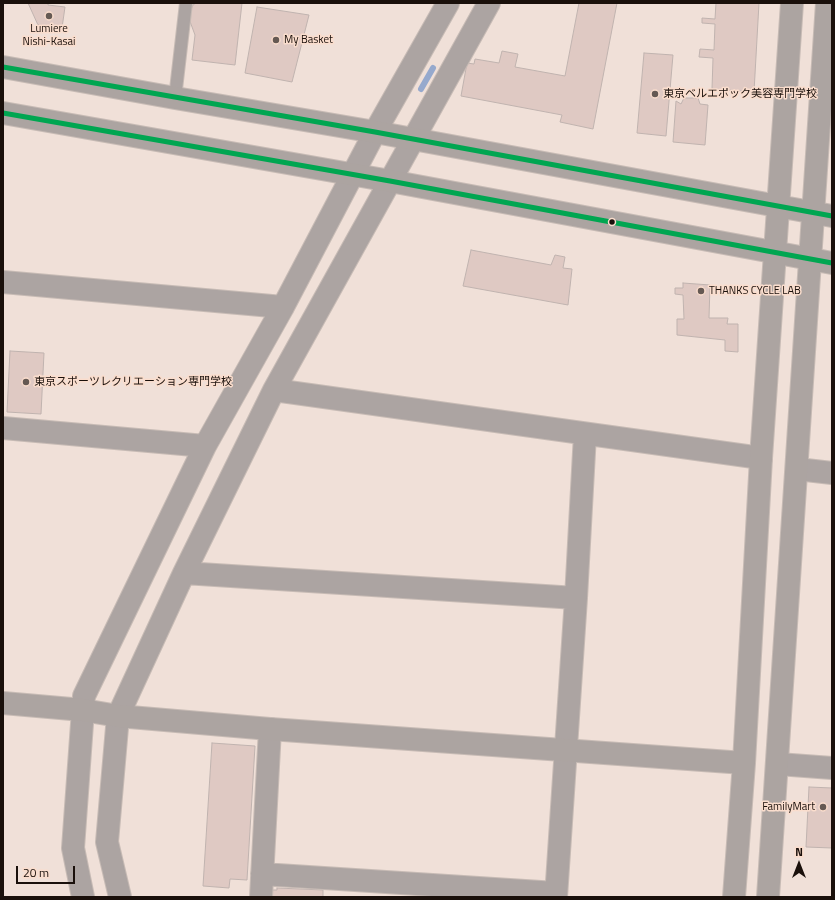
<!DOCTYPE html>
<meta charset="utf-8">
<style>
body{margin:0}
#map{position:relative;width:835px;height:900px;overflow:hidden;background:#f0e0d8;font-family:"Titillium Web",sans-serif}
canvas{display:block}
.frame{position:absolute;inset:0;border:4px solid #1a100b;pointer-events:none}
.north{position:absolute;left:779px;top:844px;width:40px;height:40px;-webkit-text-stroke:3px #faddcd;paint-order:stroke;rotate:0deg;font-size:11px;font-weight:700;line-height:16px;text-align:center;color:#1a100b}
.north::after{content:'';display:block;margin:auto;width:14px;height:18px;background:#1a100b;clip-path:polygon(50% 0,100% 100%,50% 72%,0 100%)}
.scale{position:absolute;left:16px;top:866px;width:59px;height:18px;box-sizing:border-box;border:2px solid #1a100b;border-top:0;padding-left:5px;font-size:12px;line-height:14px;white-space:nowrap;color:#1a100b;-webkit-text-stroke:3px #faddcd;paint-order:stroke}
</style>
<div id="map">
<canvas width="835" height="900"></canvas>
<div class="frame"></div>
<div class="north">N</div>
<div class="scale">20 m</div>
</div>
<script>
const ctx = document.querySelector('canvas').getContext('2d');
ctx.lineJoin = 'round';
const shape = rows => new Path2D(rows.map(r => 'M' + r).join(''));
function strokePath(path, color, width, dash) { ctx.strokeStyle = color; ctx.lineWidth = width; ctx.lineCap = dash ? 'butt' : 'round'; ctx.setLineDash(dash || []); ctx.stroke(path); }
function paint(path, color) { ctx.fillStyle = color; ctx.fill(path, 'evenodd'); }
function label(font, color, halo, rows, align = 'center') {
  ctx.font = font + ' "Titillium Web","Noto Sans JP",sans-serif'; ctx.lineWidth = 3; ctx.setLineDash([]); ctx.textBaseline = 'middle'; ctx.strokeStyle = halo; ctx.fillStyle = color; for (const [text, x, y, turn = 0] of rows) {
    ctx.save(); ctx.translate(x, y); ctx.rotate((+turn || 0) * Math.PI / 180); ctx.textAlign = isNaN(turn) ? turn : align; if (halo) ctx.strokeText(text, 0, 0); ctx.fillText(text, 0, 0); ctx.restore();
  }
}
strokePath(shape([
 [421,89,433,68]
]), '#96a9cd', 6);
const building = shape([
 [28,3,48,3,48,5,65,7,62,28,38,25,28,3],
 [196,3,242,3,235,65,192,60,195,35,188,16,193,5,196,3],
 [579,3,617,3,593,129,560,122,562,115,461,96,467,63,474,64,475,59,499,63,502,51,518,54,515,67,565,76,579,3],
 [716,3,759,3,754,92,712,89,713,58,699,57,700,49,714,50,715,24,702,23,702,18,715,19,716,3],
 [257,7,309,15,292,82,245,73,257,7],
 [644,53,673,55,666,136,637,133,644,53],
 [684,98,698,98,700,104,708,105,705,145,673,142,676,101,681,104,684,98],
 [471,250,551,265,555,255,565,257,563,268,572,269,568,305,463,286,471,250],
 [683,283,710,285,709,318,728,318,727,324,738,324,738,352,725,351,725,340,677,335,677,319,684,319,683,295,675,294,675,288,683,288,683,283],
 [10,351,44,353,41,414,7,412,10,351],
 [212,743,255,746,247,880,230,879,229,888,203,886,212,743],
 [809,787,832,788,832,848,806,847,809,787],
 [277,888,323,890,323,897,272,897,272,890,277,890,277,888]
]);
paint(building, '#dfc9c3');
strokePath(building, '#c0b3af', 1);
const lane = shape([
 [175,98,186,3]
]);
const street = shape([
 [3,282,283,307],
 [274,390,761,458],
 [3,428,205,446],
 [797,469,832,473],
 [184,573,576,598],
 [778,764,832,768],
 [262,874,556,893],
 [83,897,73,848,84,696,205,446,283,307,375,132,448,3],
 [120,897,107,842,118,716,184,573,274,390,489,3],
 [261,897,270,729],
 [556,897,576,598,585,434]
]);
const secondary = shape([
 [3,67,175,98,375,132,832,216],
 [3,113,390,181,832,263],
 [3,703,83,710,118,716,270,729,744,763],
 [734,897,744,763,761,458,792,3],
 [768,897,827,3]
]);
strokePath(lane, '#c7bbb5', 14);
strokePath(street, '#c7bbb5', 24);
strokePath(secondary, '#c7bbb5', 24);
strokePath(lane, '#aca4a2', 12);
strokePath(street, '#aca4a2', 22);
strokePath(secondary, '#aca4a1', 22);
strokePath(shape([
 [3,67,375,132,832,216],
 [3,113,390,181,832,263]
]), '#00a651', 5);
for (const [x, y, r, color] of [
 [49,16,4,"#655953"],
 [276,40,4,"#655953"],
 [655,94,4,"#655953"],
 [612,222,3.5,"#1a100b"],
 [701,291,4,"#655953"],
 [26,382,4,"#655953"],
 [823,807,4,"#655953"]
]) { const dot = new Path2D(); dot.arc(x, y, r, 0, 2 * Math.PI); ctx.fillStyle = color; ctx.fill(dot); strokePath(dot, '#faddcd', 1.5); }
label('11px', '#1a100b', '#faddcd', [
 ["Lumiere",49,29,"center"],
 ["Nishi-Kasai",49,42,"center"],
 ["My Basket",284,40],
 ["東京ベルエポック美容専門学校",663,94],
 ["THANKS CYCLE LAB",709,291],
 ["東京スポーツレクリエーション専門学校",34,382],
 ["FamilyMart",815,807,"right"]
], 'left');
</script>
